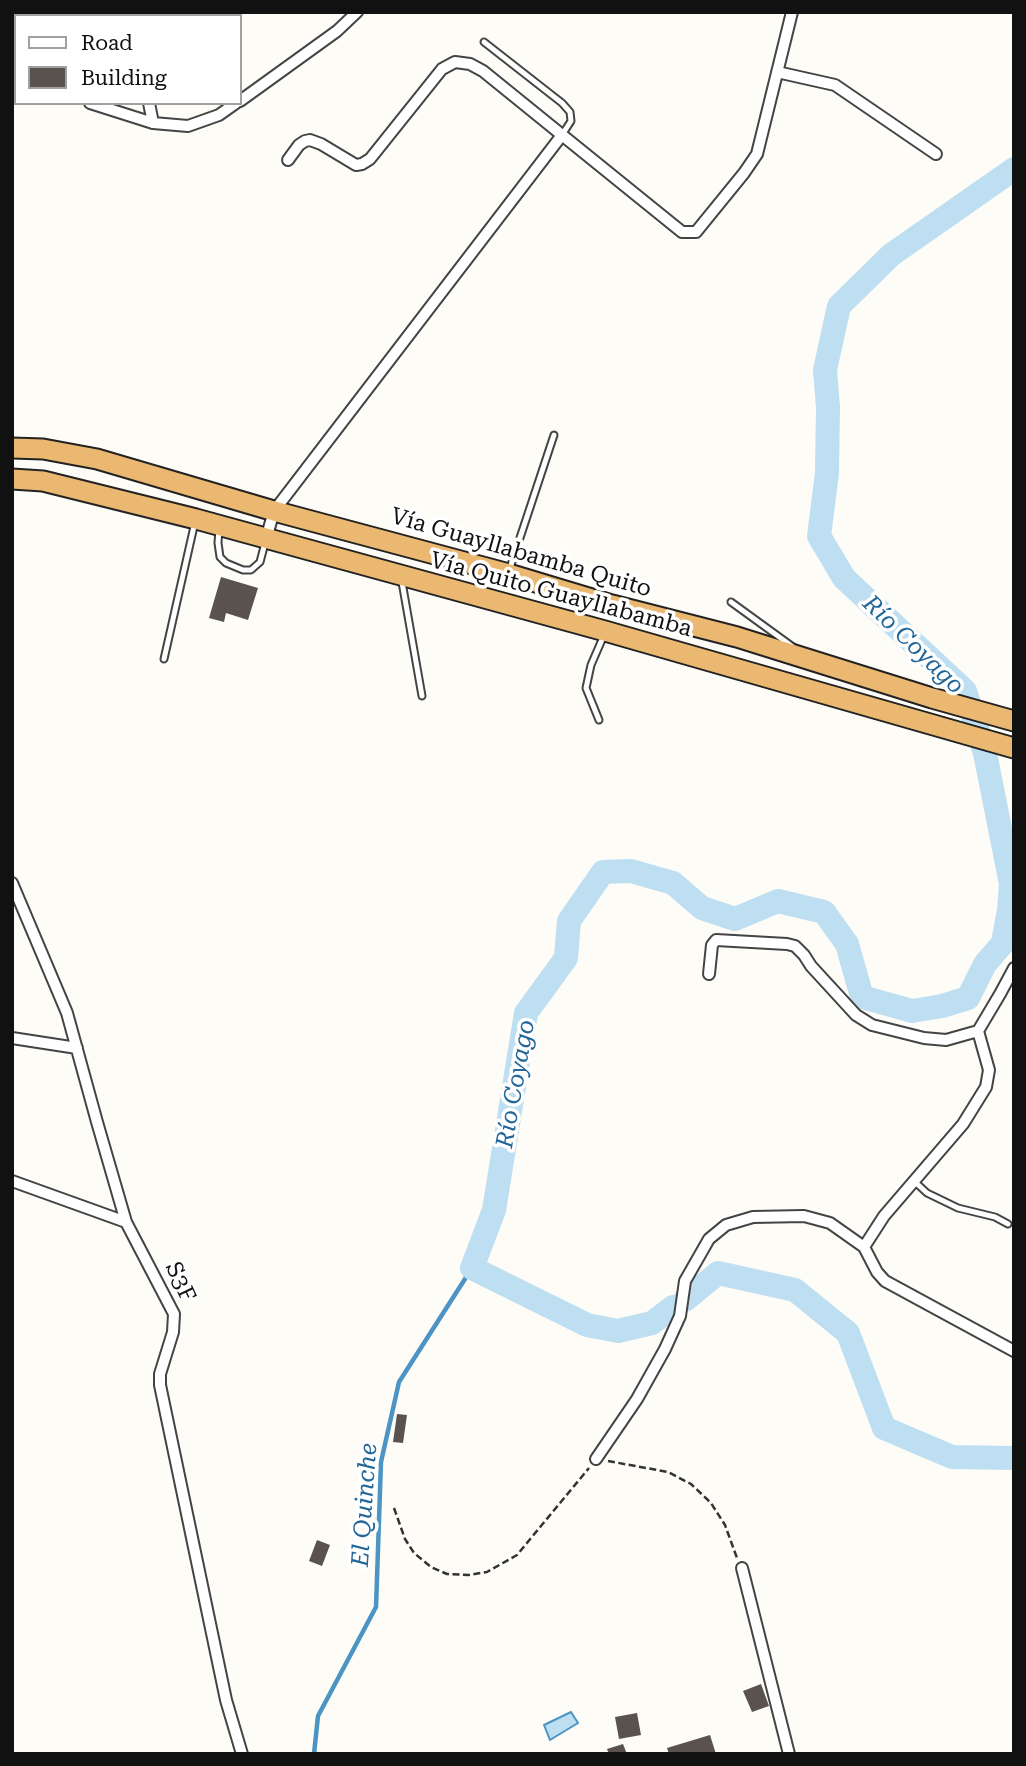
<!DOCTYPE html>
<meta charset="utf-8">
<style>
body{margin:0}
#map{position:relative;width:1026px;height:1766px;overflow:hidden;background:#fefcf6;font-family:"Roboto Serif",serif}
canvas{display:block}
.frame{position:absolute;inset:0;border:14px solid #111;pointer-events:none}
.legend{position:absolute;left:14px;top:14px;width:228px;height:91px;box-sizing:border-box;background:#fff;border:2px solid #a0a0a0;margin:0;padding:9px 12px;list-style:none;font-size:21px;color:#111}
.legend li{display:flex;align-items:center;gap:14px;height:35px}
.legend b{width:35px;border:2px solid #a0a0a0}
</style>
<div id="map">
<canvas width="1026" height="1766"></canvas>
<div class="frame"></div>
<ul class="legend">
<li><b style="height:9px;background:#fff"></b>Road</li>
<li><b style="height:19px;background:#59524e"></b>Building</li>
</ul>
</div>
<script>
const ctx = document.querySelector('canvas').getContext('2d');
ctx.lineJoin = 'round';
function paint(path, color) { ctx.fillStyle = color; ctx.fill(path, 'evenodd'); }
const shape = rows => new Path2D(rows.map(r => 'M' + r).join(''));
function strokePath(path, color, width, dash) { ctx.strokeStyle = color; ctx.lineWidth = width; ctx.lineCap = dash ? 'butt' : 'round'; ctx.setLineDash(dash || []); ctx.stroke(path); }
function label(font, color, halo, rows, align = 'center') {
  ctx.font = font + ' "Roboto Serif",serif'; ctx.lineWidth = 7; ctx.setLineDash([]); ctx.textBaseline = 'middle'; ctx.strokeStyle = halo; ctx.fillStyle = color; for (const [text, x, y, turn = 0] of rows) {
    ctx.save(); ctx.translate(x, y); ctx.rotate((+turn || 0) * Math.PI / 180); ctx.textAlign = isNaN(turn) ? turn : align; if (halo) ctx.strokeText(text, 0, 0); ctx.fillText(text, 0, 0); ctx.restore();
  }
}
const water = shape([
 [571,1712,578,1723,550,1740,544,1725,571,1712]
]);
paint(water, '#bedff2');
strokePath(water, '#4b94c3', 2);
strokePath(shape([
 [314,1754,318,1716,376,1607,381,1462,399,1382,472,1268]
]), '#4b94c3', 4.5);
strokePath(shape([
 [685,1300,718,1273,795,1290,848,1333,884,1428,952,1457,1014,1458],
 [673,1307,652,1323,618,1331,587,1325,472,1268,494,1210,526,1013,566,958,569,921,603,872,631,871,673,883,702,908,735,919,778,901,824,912,847,944,862,997,912,1011,942,1006,968,998,985,964,1003,943,1009,910,1011,884,985,753,965,691,844,578,819,536,827,473,828,407,825,370,839,306,891,255,1014,169]
]), '#bedff2', 24);
paint(shape([
 [221,577,258,588,248,620,226,613,224,622,209,618],
 [397,1414,407,1415,403,1443,393,1442],
 [317,1540,330,1545,322,1566,309,1561],
 [761,1684,769,1706,752,1712,743,1691],
 [637,1713,641,1735,619,1739,615,1717],
 [710,1735,716,1754,669,1754,667,1748],
 [623,1744,627,1754,609,1754,607,1749]
]), '#59524e');
const service = shape([
 [484,42,562,103,570,112,571,121,562,135],
 [219,529,218,543,220,557,226,563,243,570,251,570,260,562,265,543],
 [509,571,554,435],
 [402,582,422,696],
 [731,602,793,647],
 [164,659,195,522],
 [599,720,586,688,591,665,604,635],
 [914,1181,927,1193,958,1208,995,1217,1008,1224]
]);
const minor = shape([
 [131,12,132,16],
 [777,72,835,85,936,154],
 [12,90,16,90],
 [240,101,337,31,357,12],
 [90,103,153,123,188,126,219,115,236,103],
 [149,103,153,123],
 [288,160,299,145,305,141,310,140,321,144,356,165,362,164,370,159,442,69,455,62,470,64,483,71,562,135],
 [266,539,274,511,562,135,682,232,696,232,744,173,757,154,792,12],
 [12,883,67,1013,97,1122,126,1222,174,1314,173,1332,160,1374,160,1385,226,1700,242,1754],
 [709,974,712,945,716,940,787,944,795,946,804,955,811,966,856,1015,872,1025,924,1038,946,1040,978,1031],
 [12,1038,77,1048],
 [12,1181,126,1222],
 [864,1247,884,1216,963,1124,986,1087,989,1070,978,1031,1000,994,1014,968],
 [596,1459,637,1399,665,1349,680,1316,685,1281,709,1239,726,1225,753,1217,804,1216,830,1223,864,1247,877,1272,885,1281,1014,1351],
 [742,1568,789,1754]
]);
const trunk = shape([
 [12,448,43,449,97,459,274,511,509,574,612,605,737,637,932,698,1014,721],
 [12,479,43,481,196,519,605,631,1014,748]
]);
strokePath(service, '#444', 9);
strokePath(minor, '#444', 14);
strokePath(trunk, '#222', 23);
strokePath(shape([
 [608,1461,668,1472,691,1484,711,1503,725,1525,737,1558],
 [394,1508,405,1539,414,1553,431,1567,447,1574,468,1575,487,1572,517,1555,589,1468]
]), '#333', 2.5, [7, 3.5]);
strokePath(service, '#fff', 5);
strokePath(minor, '#fff', 10);
strokePath(trunk, '#eab870', 19);
label('23px', '#111', '#fff', [
 ["Vía Guayllabamba Quito",521,553,16],
 ["Vía Quito Guayllabamba",561,595,15],
 ["S3F",180,1282,65]
]);
label('italic 24px', '#236799', '#fff', [
 ["Río Coyago",913,645,44],
 ["Río Coyago",516,1084,-80],
 ["El Quinche",365,1505,-86]
]);
</script>
